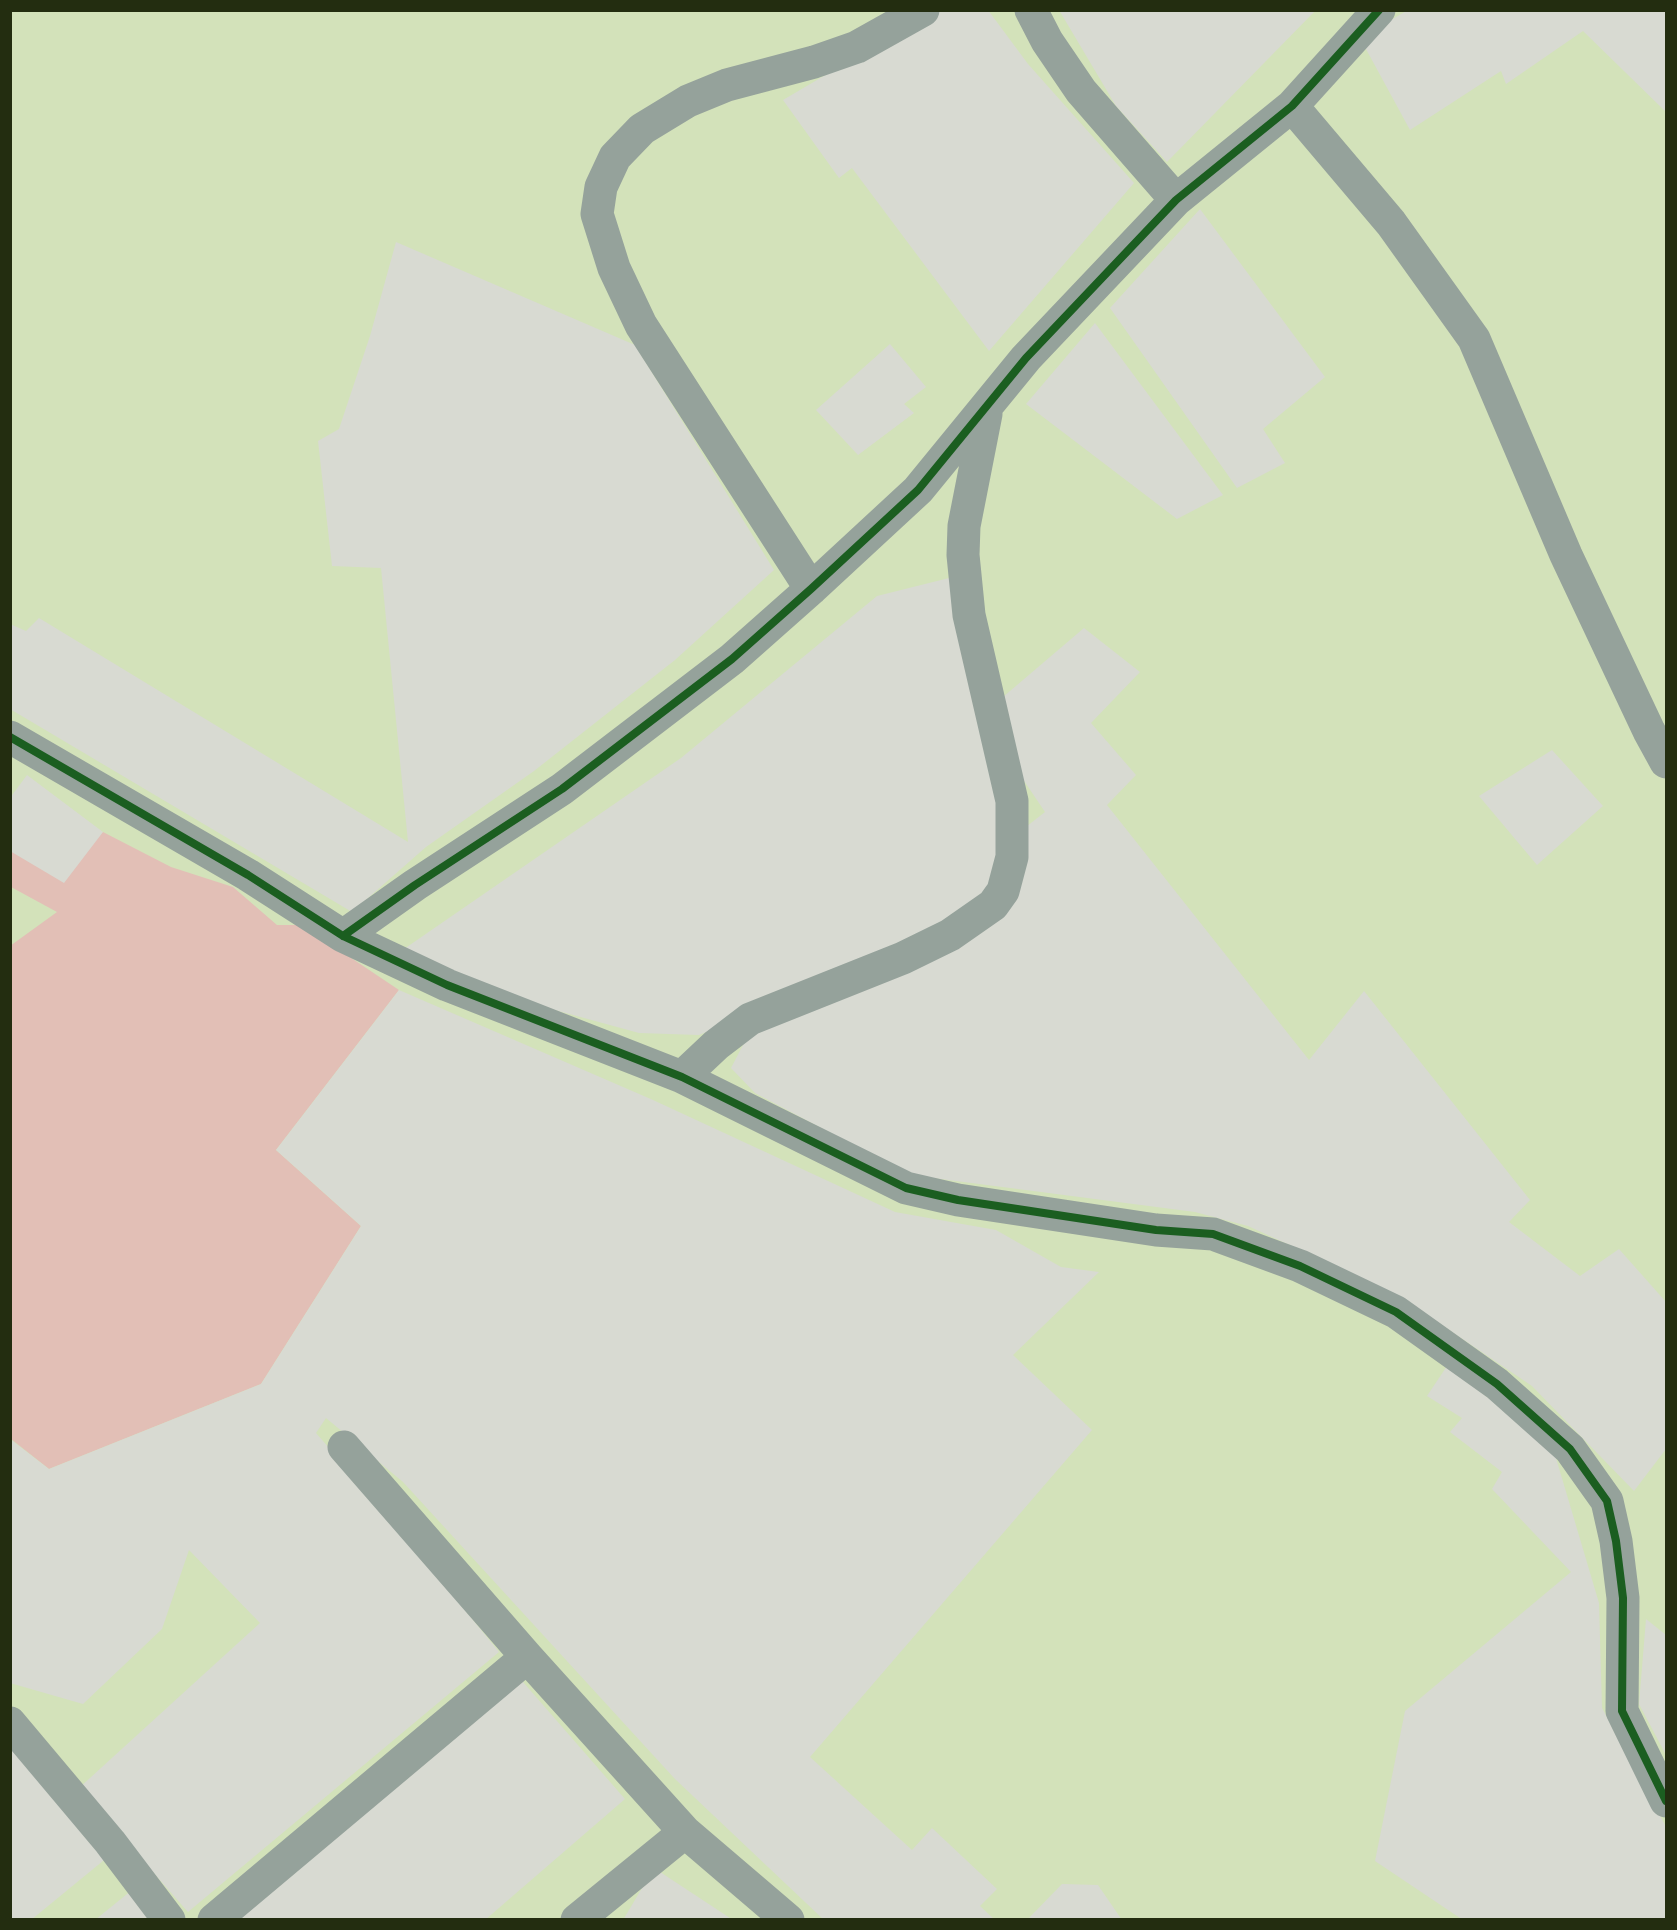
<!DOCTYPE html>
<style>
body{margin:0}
#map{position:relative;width:1677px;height:1930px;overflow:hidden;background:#d3e2ba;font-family:"Alegreya Sans",sans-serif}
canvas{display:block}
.frame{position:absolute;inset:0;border:12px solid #232d10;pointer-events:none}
</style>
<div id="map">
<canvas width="1677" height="1930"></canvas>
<div class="frame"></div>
</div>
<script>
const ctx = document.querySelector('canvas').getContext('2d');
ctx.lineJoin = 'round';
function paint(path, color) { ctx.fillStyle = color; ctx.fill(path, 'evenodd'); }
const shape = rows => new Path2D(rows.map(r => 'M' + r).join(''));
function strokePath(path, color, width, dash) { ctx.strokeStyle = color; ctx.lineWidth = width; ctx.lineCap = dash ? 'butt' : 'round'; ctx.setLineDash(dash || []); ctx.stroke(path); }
paint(shape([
 [103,832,171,867,233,887,277,925,302,925,399,990,276,1150,361,1226,261,1384,49,1469,11,1439,10,946,57,912,11,887,10,851]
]), '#e2bfb6');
paint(shape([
 [936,10,988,10,1028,64,1134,183,989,351,852,168,839,178,783,100],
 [1059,10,1316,10,1167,162,1116,106],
 [1408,10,1666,10,1666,112,1583,31,1506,84,1501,71,1410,130,1360,38],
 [1200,209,1325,377,1263,429,1285,463,1237,488,1110,308],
 [396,242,635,345,774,570,675,660,534,771,426,847,352,912,10,709,10,624,26,631,39,618,408,842,381,568,332,566,318,441,339,429,370,336],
 [1095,323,1223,495,1177,519,1026,404],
 [890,344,926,387,904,404,914,413,858,455,816,410],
 [949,578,991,758,1009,872,937,936,699,1035,639,1033,544,1007,468,978,404,949,681,758,877,596],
 [1084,628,1140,672,1091,723,1136,775,1107,805,1309,1060,1364,991,1530,1200,1509,1222,1580,1276,1619,1249,1666,1302,1666,1449,1634,1491,1532,1386,1421,1311,1305,1252,1248,1226,1195,1212,910,1175,755,1093,731,1068,755,1022,966,932,1022,830,1045,812,1008,757,1003,697],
 [1552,750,1603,806,1537,865,1479,796],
 [27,775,103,832,64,883,10,851,10,798],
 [399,990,653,1100,895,1212,996,1230,1061,1267,1099,1272,1013,1355,1092,1430,810,1757,912,1850,932,1828,997,1889,980,1906,995,1920,824,1920,675,1779,403,1482,326,1418,316,1433,391,1519,499,1652,188,1912,79,1788,260,1623,189,1550,162,1629,83,1704,10,1683,10,1439,49,1469,261,1384,361,1226,276,1150],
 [1447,1366,1553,1448,1599,1603,1602,1708,1666,1827,1666,1920,1463,1920,1375,1861,1405,1711,1571,1572,1492,1489,1502,1472,1450,1432,1462,1418,1427,1396],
 [1646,1619,1666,1635,1666,1755,1639,1704],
 [516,1674,625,1799,485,1920,235,1920],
 [10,1737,109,1856,31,1920,10,1920],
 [654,1868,733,1920,623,1920],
 [1062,1884,1098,1885,1122,1920,1027,1920],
 [132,1890,152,1920,95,1920]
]), '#d8dad2');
strokePath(shape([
 [1031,10,1047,41,1081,91,1176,200],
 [1292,106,1391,223,1474,339,1566,555,1649,731,1666,762],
 [811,589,641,325,614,268,597,214,601,187,615,157,642,129,688,101,727,85,814,62,857,47,923,10],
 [10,737,248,875,343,936,447,985,682,1077,906,1188,958,1200,1156,1230,1213,1234,1300,1266,1396,1312,1497,1384,1570,1449,1607,1501,1616,1541,1623,1598,1622,1711,1666,1801],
 [343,936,415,885,562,789,732,659,811,589,918,490,1026,358,1176,200,1292,106,1379,10],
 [682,1077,716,1045,750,1019,903,958,950,935,993,905,1003,891,1012,857,1012,801,969,615,963,555,964,526,986,414],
 [344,1447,527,1657,685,1832,788,1920],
 [10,1723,110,1842,169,1920],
 [214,1920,527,1657],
 [577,1920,685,1832]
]), '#95a29b', 33);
strokePath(shape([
 [10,737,248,875,343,936,447,985,682,1077,906,1188,958,1200,1156,1230,1213,1234,1300,1266,1396,1312,1497,1384,1570,1449,1607,1501,1616,1541,1623,1598,1622,1711,1666,1801],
 [343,936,415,885,562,789,732,659,811,589,918,490,1026,358,1176,200,1292,106,1379,10]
]), '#1b5e20', 8);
</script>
